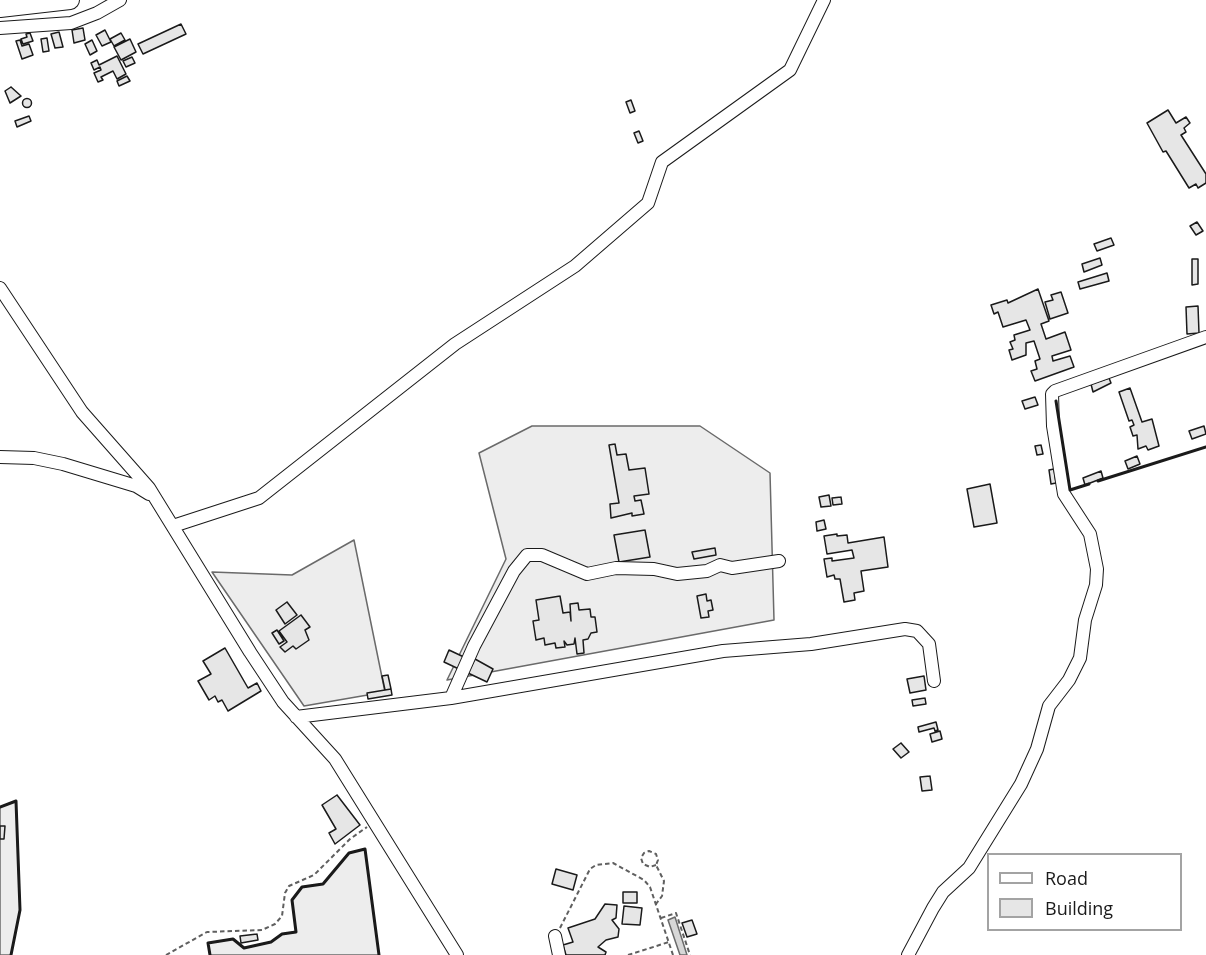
<!DOCTYPE html>
<style>
body{margin:0}
#map{position:relative;width:1206px;height:955px;overflow:hidden;background:#fff;font-family:"Open Sans",sans-serif}
canvas{display:block}
.legend{position:absolute;left:987px;top:853px;width:195px;height:78px;box-sizing:border-box;background:#fff;border:2px solid #a3a3a3;margin:0;padding:8px 10px;list-style:none;font-size:18px;color:#1a1a1a}
.legend li{display:flex;align-items:center;gap:12px;height:30px}
.legend b{width:30px;border:2px solid #a3a3a3}
</style>
<div id="map">
<canvas width="1206" height="955"></canvas>
<ul class="legend">
<li><b style="height:8px;background:#fff"></b>Road</li>
<li><b style="height:16px;background:#e6e6e6"></b>Building</li>
</ul>
</div>
<script>
const ctx = document.querySelector('canvas').getContext('2d');
ctx.lineJoin = 'round';
function paint(path, color) { ctx.fillStyle = color; ctx.fill(path, 'evenodd'); }
const shape = rows => new Path2D(rows.map(r => 'M' + r).join(''));
function strokePath(path, color, width, dash) { ctx.strokeStyle = color; ctx.lineWidth = width; ctx.lineCap = dash ? 'butt' : 'round'; ctx.setLineDash(dash || []); ctx.stroke(path); }
const built = shape([
 [532,426,700,426,770,473,774,620,447,680,506,559,479,453,532,426],
 [354,540,385,692,304,706,212,572,292,575,354,540],
 [16,801,20,910,11,955,0,955,0,807,16,801],
 [365,849,379,955,210,955,208,943,233,939,244,948,271,942,282,934,296,932,292,900,302,887,323,884,349,853,365,849]
]);
paint(built, '#ededed');
strokePath(built, '#6a6a6a', 1.5);
const water = shape([
 [675,917,687,955,680,955,668,920,675,917]
]);
paint(water, '#d7d7d7');
strokePath(water, '#6a6a6a', 1.5);
const building = shape([
 [181,24,186,34,143,54,138,44,181,24],
 [83,28,85,40,74,43,72,30,83,28],
 [105,30,111,42,102,46,96,35,105,30],
 [59,32,63,47,55,48,51,34,59,32],
 [30,33,33,41,23,44,21,39,27,37,26,34,30,33],
 [121,33,125,40,114,46,110,39,121,33],
 [47,38,49,51,43,52,41,39,47,38],
 [130,39,136,52,121,60,114,47,130,39],
 [20,40,22,46,29,44,33,55,22,59,16,41,20,40],
 [92,40,97,51,90,55,85,44,92,40],
 [117,56,126,74,117,79,113,71,101,77,103,80,98,82,94,73,101,70,100,67,94,70,91,63,97,60,99,65,117,56],
 [132,57,135,63,126,67,123,61,132,57],
 [127,76,130,81,119,86,117,81,127,76],
 [11,87,21,96,10,103,5,91,11,87],
 '22.5 103a4.5 4.5 0 1 1 9 0a4.5 4.5 0 1 1-9 0Z',
 [631,100,635,111,630,113,626,102,631,100],
 [1168,110,1176,123,1186,117,1190,123,1184,128,1186,132,1181,135,1206,174,1206,183,1198,188,1196,184,1189,188,1166,151,1163,152,1147,123,1168,110],
 [29,116,31,121,17,127,15,121,29,116],
 [639,131,643,141,638,143,634,133,639,131],
 [1197,222,1203,231,1196,235,1190,226,1197,222],
 [1111,238,1114,245,1097,251,1094,244,1111,238],
 [1100,258,1102,265,1084,272,1082,264,1100,258],
 [1192,259,1198,259,1198,284,1192,285,1192,259],
 [1107,273,1109,281,1080,289,1078,282,1107,273],
 [1038,289,1049,321,1041,324,1046,339,1065,332,1071,350,1052,356,1053,361,1070,356,1074,367,1035,381,1031,371,1037,369,1035,361,1040,359,1034,341,1026,343,1026,355,1012,360,1009,350,1013,349,1010,342,1015,340,1014,335,1030,330,1026,320,1003,327,998,312,994,314,991,305,1007,300,1008,303,1038,289],
 [1061,292,1068,313,1050,319,1045,302,1053,300,1051,295,1061,292],
 [1198,306,1199,333,1187,334,1186,307,1198,306],
 [1109,378,1111,383,1093,392,1091,384,1109,378],
 [1130,388,1142,422,1152,419,1159,446,1148,450,1146,446,1138,449,1137,435,1133,436,1130,427,1134,425,1132,420,1129,421,1119,392,1130,388],
 [1035,397,1038,405,1025,409,1022,401,1035,397],
 [1204,426,1206,434,1192,439,1189,431,1204,426],
 [615,444,617,455,626,454,629,470,645,468,649,494,634,496,635,501,641,500,644,514,632,516,632,513,611,518,610,504,619,503,609,445,615,444],
 [1041,445,1043,454,1037,455,1035,446,1041,445],
 [1137,456,1140,464,1128,469,1125,461,1137,456],
 [1054,469,1056,483,1051,484,1049,470,1054,469],
 [1101,471,1103,478,1085,485,1083,478,1101,471],
 [990,484,997,523,974,527,967,489,990,484],
 [829,495,831,506,821,507,819,497,829,495],
 [841,497,842,504,833,505,832,498,841,497],
 [824,520,826,529,817,531,816,522,824,520],
 [645,530,650,557,619,562,614,535,645,530],
 [837,534,837,536,847,535,848,543,884,537,888,567,861,571,864,591,854,593,855,600,844,602,840,579,835,579,834,575,827,577,824,559,832,558,832,561,854,558,852,550,827,554,824,536,837,534],
 [715,548,716,555,694,559,692,552,715,548],
 [706,594,707,601,711,600,713,610,708,611,709,617,701,618,697,596,706,594],
 [560,596,563,613,570,612,571,621,570,604,578,603,579,610,590,609,591,617,595,617,597,632,591,633,588,639,583,640,584,653,577,654,575,638,574,644,567,645,564,641,565,647,556,648,555,643,545,645,544,638,536,640,533,621,539,620,536,600,560,596],
 [287,602,297,615,285,624,276,610,287,602],
 [301,615,310,627,305,630,309,640,296,649,293,646,285,652,280,647,287,642,279,631,301,615],
 [277,630,284,641,279,644,272,633,277,630],
 [225,648,248,688,257,683,261,691,228,711,222,700,218,702,215,696,209,700,198,681,211,674,203,661,225,648],
 [449,650,466,658,461,670,444,662,449,650],
 [475,659,493,669,487,682,468,673,475,659],
 [388,675,391,689,385,690,382,676,388,675],
 [924,676,926,690,910,693,907,679,924,676],
 [391,689,392,695,368,699,367,693,391,689],
 [925,698,926,704,913,706,912,700,925,698],
 [936,722,938,730,935,731,934,728,919,732,918,727,936,722],
 [940,731,942,739,932,742,930,734,940,731],
 [901,743,909,752,901,758,893,749,901,743],
 [930,776,932,790,922,791,920,777,930,776],
 [337,795,360,825,335,844,329,833,336,829,322,805,337,795],
 [0,826,5,826,4,839,0,839,0,826],
 [556,869,577,875,573,890,552,884,556,869],
 [623,892,637,892,637,903,623,903,623,892],
 [605,904,617,905,616,918,612,920,619,929,618,937,606,940,598,947,606,952,605,955,566,955,563,945,573,942,568,928,595,919,605,904],
 [624,906,642,908,640,925,622,924,624,906],
 [692,920,697,934,687,937,682,923,692,920],
 [257,934,258,940,241,943,240,936,257,934]
]);
paint(building, '#e6e6e6');
strokePath(building, '#1a1a1a', 1.5);
const minor = shape([
 [0,28,71,23,97,13,120,0],
 [0,288,82,412,149,488,250,652,283,702,335,759,457,955],
 [0,457,34,458,63,464,136,486,149,494],
 [173,526,259,498,455,344,575,266,648,203,662,162,790,70,824,0],
 [451,698,474,646,514,571,527,555,542,555,587,574,616,568,654,569,677,574,707,571,720,565,732,568,779,561],
 [296,717,451,698,723,651,811,644,905,629,917,631,929,644,934,681],
 [555,936,559,955],
 [908,955,933,908,943,892,969,868,1021,784,1037,749,1049,706,1069,680,1080,658,1085,620,1096,585,1097,569,1090,534,1064,494,1053,426,1052,394,1055,391,1206,337]
]);
const highway = shape([
 [0,8,70,0]
]);
strokePath(minor, '#1a1a1a', 14);
strokePath(highway, '#1a1a1a', 20);
strokePath(shape([
 [656,865,650,867,643,864,641,858,644,853,649,851,656,854,658,860,656,865,664,881,662,896,656,904],
 [661,918,676,913,690,955],
 [560,928,590,869,596,865,613,863,644,880,650,887,673,955],
 [166,955,207,932,262,930,275,924,282,916,285,893,289,886,314,875,350,839,367,827],
 [628,955,669,942]
]), '#5f5f5f', 2, [4.5, 3]);
strokePath(minor, '#fff', 12);
strokePath(highway, '#fff', 18);
strokePath(shape([
 [1056,401,1070,490,1089,484],
 [1098,481,1206,447],
 [0,807,16,801,20,910,11,955],
 [210,955,208,943,233,939,244,948,271,942,282,934,296,932,292,900,302,887,323,884,349,853,365,849,379,955]
]), '#1a1a1a', 3);
</script>
